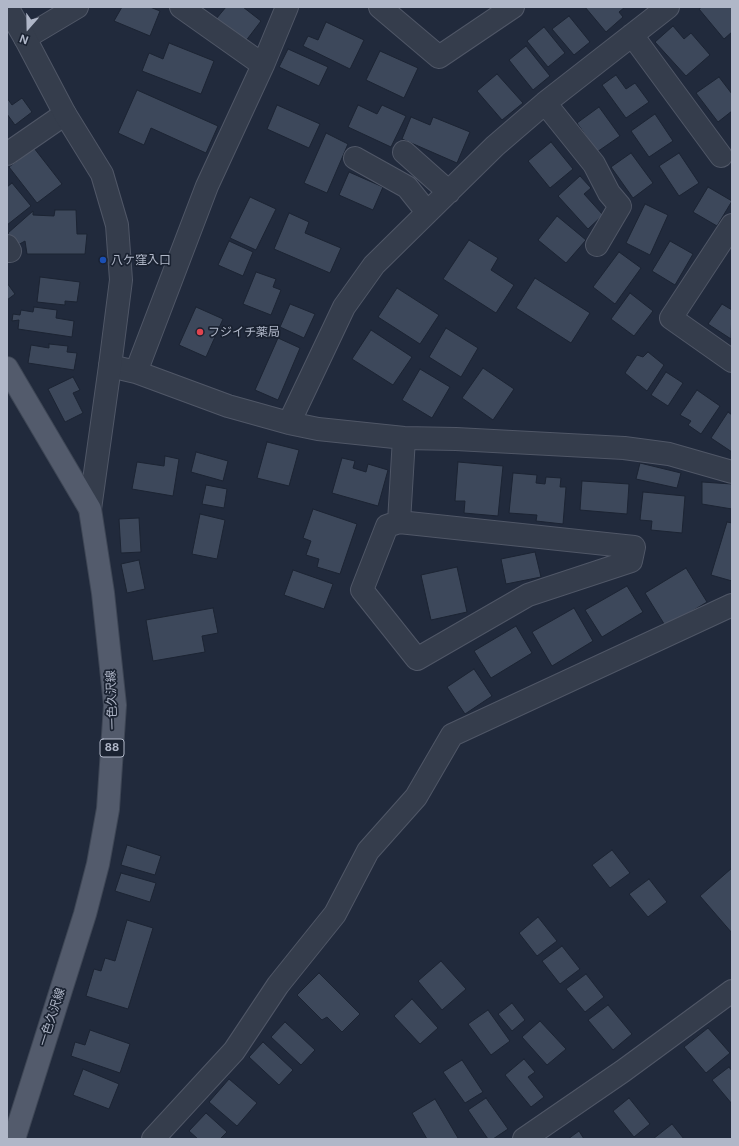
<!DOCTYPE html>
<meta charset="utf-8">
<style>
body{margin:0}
#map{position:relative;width:739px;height:1146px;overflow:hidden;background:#212a3c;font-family:Inter,sans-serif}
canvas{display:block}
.frame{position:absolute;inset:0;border:8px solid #b0b7c8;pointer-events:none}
.north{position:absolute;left:8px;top:8px;width:40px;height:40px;-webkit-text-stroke:3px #1a2231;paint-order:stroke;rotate:200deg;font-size:11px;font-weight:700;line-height:16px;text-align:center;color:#b0b7c8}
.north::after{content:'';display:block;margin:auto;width:14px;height:18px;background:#b0b7c8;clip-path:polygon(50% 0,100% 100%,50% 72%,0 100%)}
</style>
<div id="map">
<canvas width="739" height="1146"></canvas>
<div class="frame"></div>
<div class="north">N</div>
</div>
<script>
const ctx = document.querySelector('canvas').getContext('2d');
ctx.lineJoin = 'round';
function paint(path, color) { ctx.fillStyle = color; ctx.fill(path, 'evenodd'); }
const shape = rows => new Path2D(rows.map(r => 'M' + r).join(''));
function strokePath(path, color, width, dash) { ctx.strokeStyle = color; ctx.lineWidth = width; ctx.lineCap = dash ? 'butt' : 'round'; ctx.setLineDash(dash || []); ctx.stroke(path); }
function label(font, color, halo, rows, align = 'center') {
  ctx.font = font + ' Inter,"Noto Sans JP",sans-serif'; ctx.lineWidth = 3.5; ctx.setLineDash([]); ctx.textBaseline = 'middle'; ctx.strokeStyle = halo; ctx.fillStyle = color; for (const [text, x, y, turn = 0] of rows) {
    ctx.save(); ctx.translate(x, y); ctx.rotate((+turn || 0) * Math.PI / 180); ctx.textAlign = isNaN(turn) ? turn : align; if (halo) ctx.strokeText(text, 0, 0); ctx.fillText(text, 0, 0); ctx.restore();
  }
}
const building = shape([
 [122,7,150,7,160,11,150,36,114,21,122,7],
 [226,7,243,7,261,21,245,42,216,19,226,7],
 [585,7,625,7,619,12,623,17,606,32,585,7],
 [702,7,732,7,732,32,724,39,699,9,702,7],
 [569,16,590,42,574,55,552,29,569,16],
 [326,22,364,40,350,69,303,46,308,36,318,40,326,22],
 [673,26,684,39,691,33,710,55,686,76,655,42,673,26],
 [544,27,565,53,548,67,527,41,544,27],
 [169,43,214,61,201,94,142,71,149,53,163,59,169,43],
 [526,46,550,76,533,90,509,60,526,46],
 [288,49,328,67,319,86,279,67,288,49],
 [380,51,418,68,404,98,366,80,380,51],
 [497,74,523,103,502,120,477,91,497,74],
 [616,75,626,89,635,83,649,102,626,118,602,85,616,75],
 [719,77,732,94,732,111,718,122,696,93,719,77],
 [137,90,218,126,206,153,151,128,144,145,118,133,137,90],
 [7,98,12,105,22,98,32,112,15,125,7,114,7,98],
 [277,105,320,124,309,148,267,129,277,105],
 [358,105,377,114,382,105,406,116,391,147,348,127,358,105],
 [599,107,620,136,597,152,577,123,599,107],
 [655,114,673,141,649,157,631,131,655,114],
 [411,117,430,125,433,117,470,132,457,163,402,139,411,117],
 [326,133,348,144,327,193,304,183,326,133],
 [551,142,573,169,550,188,528,161,551,142],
 [34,148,62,184,37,203,9,167,34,148],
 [631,153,653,183,633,198,611,167,631,153],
 [679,153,699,183,679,196,659,166,679,153],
 [349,172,383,187,373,210,339,195,349,172],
 [580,176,591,188,584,194,603,215,588,229,558,196,580,176],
 [12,183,31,206,7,225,7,187,12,183],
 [708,187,732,201,717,226,693,212,708,187],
 [250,197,276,209,256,250,230,238,250,197],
 [645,204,668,215,650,255,626,243,645,204],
 [55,210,76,210,77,234,87,234,85,254,27,254,25,241,16,246,8,233,33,211,33,215,54,216,55,210],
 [289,213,309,222,305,233,341,248,330,273,274,249,289,213],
 [557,216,586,240,566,263,538,240,557,216],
 [469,240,498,258,491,270,514,285,496,313,443,279,469,240],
 [229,241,253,252,243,276,218,265,229,241],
 [670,241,693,254,675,285,652,271,670,241],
 [619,252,641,268,615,304,593,287,619,252],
 [256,272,276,279,273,287,281,290,271,315,243,304,256,272],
 [40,277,80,282,77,302,65,301,65,305,37,302,40,277],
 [535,278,590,313,571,343,516,308,535,278],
 [7,283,15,294,7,300,7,283],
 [397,288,439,315,420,344,378,317,397,288],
 [630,293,653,311,634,336,611,319,630,293],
 [290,304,315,314,304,338,280,327,290,304],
 [722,304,732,310,731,339,708,324,722,304],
 [34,307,57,310,56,318,74,321,72,337,18,329,19,320,12,321,13,314,20,315,21,310,33,312,34,307],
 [196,307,223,319,206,357,179,345,196,307],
 [446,328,478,348,461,377,429,357,446,328],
 [371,330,412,357,393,385,352,359,371,330],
 [278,338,300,348,278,400,255,390,278,338],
 [49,344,68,346,67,352,77,353,74,370,28,363,31,345,49,348,49,344],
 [648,352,664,365,647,391,625,373,637,355,643,357,648,352],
 [483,368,514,389,493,420,462,398,483,368],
 [420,369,450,387,432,418,402,400,420,369],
 [666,372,683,383,668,406,651,395,666,372],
 [73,377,80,390,73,393,83,413,65,422,48,389,73,377],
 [697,390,720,406,701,434,688,425,691,421,680,415,697,390],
 [728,412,732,415,732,452,711,438,728,412],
 [267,442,299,450,289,486,257,478,267,442],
 [196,452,228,461,223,481,191,472,196,452],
 [165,456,179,459,173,496,132,489,137,462,164,466,165,456],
 [342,458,355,461,353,468,366,472,368,464,388,470,378,506,332,493,342,458],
 [458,462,503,466,498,516,464,513,465,501,455,501,458,462],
 [640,463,681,473,677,488,636,479,640,463],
 [513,473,537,475,536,483,545,484,546,477,561,478,560,487,566,487,563,524,536,521,537,515,509,513,513,473],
 [582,481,629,484,627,514,580,510,582,481],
 [702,482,732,484,732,509,702,504,702,482],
 [206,485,227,489,224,508,202,504,206,485],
 [643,492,685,496,682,533,651,530,652,521,640,520,643,492],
 [313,509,357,524,340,574,317,567,319,559,306,555,311,541,303,538,313,509],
 [200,514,225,520,217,559,192,554,200,514],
 [139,518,141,552,121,553,119,519,139,518],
 [727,522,732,523,732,581,711,575,727,522],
 [535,552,541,577,506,584,501,559,535,552],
 [139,560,145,589,127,593,121,564,139,560],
 [457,567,467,612,431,620,421,575,457,567],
 [686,568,707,602,666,627,645,593,686,568],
 [293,570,333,584,324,609,284,595,293,570],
 [627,586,643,612,602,637,585,610,627,586],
 [213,608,218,633,202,636,205,652,153,661,146,620,213,608],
 [574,608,593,641,552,666,532,632,574,608],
 [516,626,532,653,491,678,474,651,516,626],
 [474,669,492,696,465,714,447,687,474,669],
 [127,845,161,856,155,875,121,865,127,845],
 [612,850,630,873,610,888,592,865,612,850],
 [732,868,732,933,700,896,732,868],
 [121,873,156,883,150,902,115,891,121,873],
 [649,879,667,902,648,917,629,894,649,879],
 [538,917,557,941,537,956,519,933,538,917],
 [127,920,153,928,128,1009,86,996,94,969,101,971,105,958,115,961,127,920],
 [562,946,580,969,560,984,542,961,562,946],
 [441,961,466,989,442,1010,418,981,441,961],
 [319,973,360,1014,342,1032,327,1017,322,1020,297,995,319,973],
 [586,974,604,997,585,1012,566,989,586,974],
 [412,999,438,1028,420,1044,394,1016,412,999],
 [512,1003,525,1020,512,1031,498,1014,512,1003],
 [608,1005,632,1034,613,1050,588,1020,608,1005],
 [488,1010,510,1041,491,1055,468,1024,488,1010],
 [540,1021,566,1049,547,1065,522,1037,540,1021],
 [285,1022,315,1050,301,1065,271,1037,285,1022],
 [708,1028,730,1053,706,1073,684,1047,708,1028],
 [90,1030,130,1044,120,1073,71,1056,75,1042,85,1045,90,1030],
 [263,1042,293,1070,279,1085,249,1057,263,1042],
 [524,1059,535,1072,528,1077,544,1097,531,1107,505,1075,524,1059],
 [462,1060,483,1092,465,1103,443,1072,462,1060],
 [729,1067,732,1071,732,1104,712,1080,729,1067],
 [83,1069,119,1084,109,1109,73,1095,83,1069],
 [229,1079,257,1103,237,1126,209,1102,229,1079],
 [486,1098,508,1129,493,1139,488,1139,468,1110,486,1098],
 [629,1098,650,1124,634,1137,613,1111,629,1098],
 [435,1099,458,1138,457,1139,427,1139,412,1113,435,1099],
 [206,1113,227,1132,220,1139,198,1139,189,1131,206,1113],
 [672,1124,684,1139,653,1139,672,1124],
 [579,1131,584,1139,568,1139,579,1131]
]);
paint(building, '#3d485b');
strokePath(building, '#1c2433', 1);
const minor = shape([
 [181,7,263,65],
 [380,7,439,57,513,7],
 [632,35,721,156],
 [25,38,77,7],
 [545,103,594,164,609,193,620,206,597,245],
 [404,152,449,192],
 [7,154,65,114],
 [355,158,407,187,427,212],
 [732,225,671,318,732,361],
 [7,246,10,251],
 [110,366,136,372,228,406,289,423,318,429,404,438,456,439,624,448,669,454,732,472],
 [136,372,207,186,263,65,287,7],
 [289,423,344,307,374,265,495,146,545,103,668,7],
 [399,522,634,547,631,561,528,595,417,659,362,590,387,526,399,522,404,438],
 [153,1139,234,1051,278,985,335,914,368,851,416,797,452,735,732,605],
 [524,1139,623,1071,732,991]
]);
const tertiary = shape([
 [7,7,25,38,65,114,102,174,117,225,121,280,110,366,90,509]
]);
const primary = shape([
 [7,368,90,509,103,593,115,705,108,809,98,864,85,914,14,1139]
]);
strokePath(minor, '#505767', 24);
strokePath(tertiary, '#505767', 24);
strokePath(primary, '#3e4655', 24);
strokePath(minor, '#353d4c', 22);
strokePath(tertiary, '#353d4c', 22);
strokePath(primary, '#535b6c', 22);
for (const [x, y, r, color] of [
 [103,260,4,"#1a4fb4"],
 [200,332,4,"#e0444e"]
]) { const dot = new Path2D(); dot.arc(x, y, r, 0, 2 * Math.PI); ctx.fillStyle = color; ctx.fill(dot); strokePath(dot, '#1a2231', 1.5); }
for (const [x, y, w] of [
 [112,748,24]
]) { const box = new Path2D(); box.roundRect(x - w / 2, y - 9, w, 18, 3); ctx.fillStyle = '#1a2231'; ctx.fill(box); strokePath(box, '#b0b7c8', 1); }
label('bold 11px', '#b0b7c8', null, [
 ["88",112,748]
]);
label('12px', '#b0b7c8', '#1a2231', [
 ["八ケ窪入口",111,260],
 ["フジイチ薬局",208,332]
], 'left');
label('12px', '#b0b7c8', '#1a2231', [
 ["一色久沢線",112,700,-92],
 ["一色久沢線",52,1017,-72]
]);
</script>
